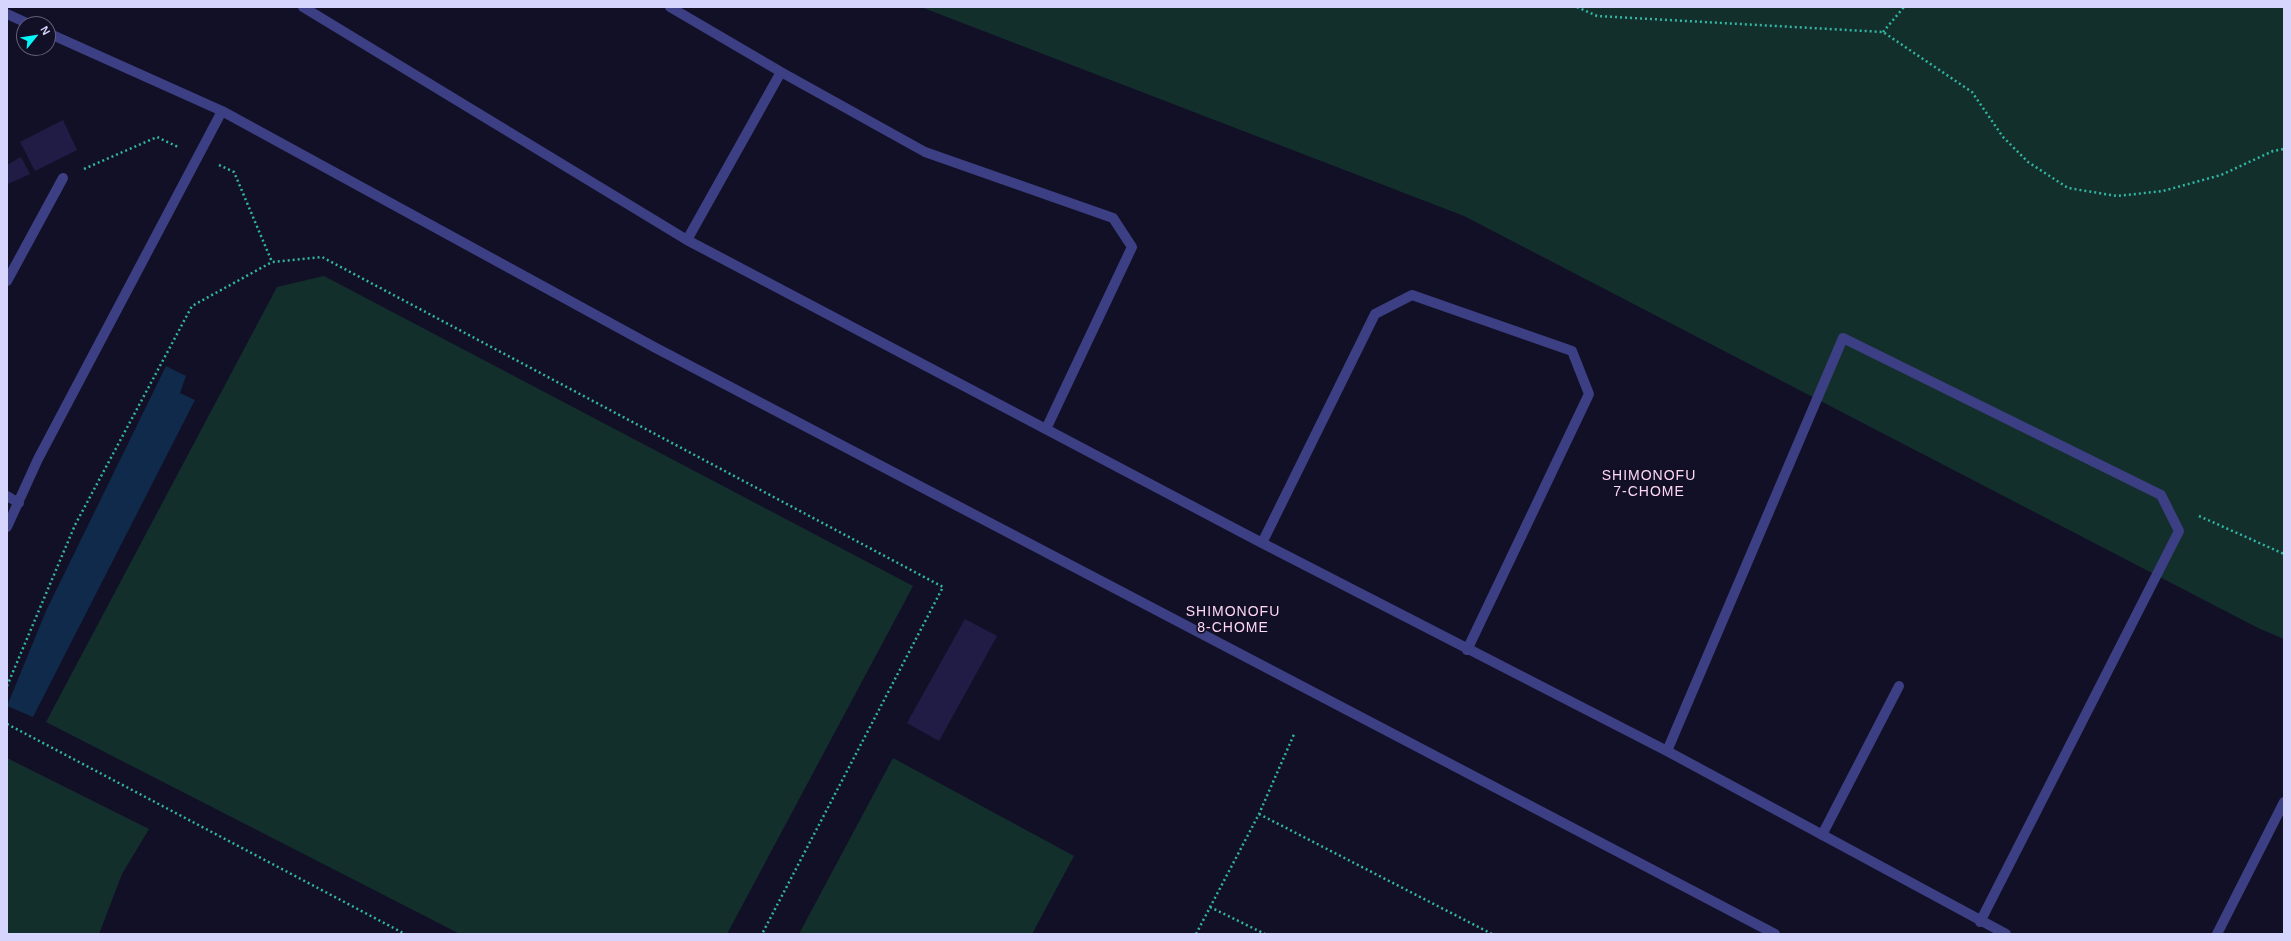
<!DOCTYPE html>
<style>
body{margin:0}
#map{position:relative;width:2291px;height:941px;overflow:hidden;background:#121026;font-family:Arial,sans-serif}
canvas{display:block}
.frame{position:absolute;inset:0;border:8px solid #d6d5fe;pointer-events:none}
.north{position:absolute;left:16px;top:16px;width:40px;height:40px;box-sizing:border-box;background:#121026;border:1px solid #605f7c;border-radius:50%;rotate:60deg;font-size:11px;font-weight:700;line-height:16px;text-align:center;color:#d6d5fe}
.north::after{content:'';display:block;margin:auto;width:14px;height:18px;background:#06f5f9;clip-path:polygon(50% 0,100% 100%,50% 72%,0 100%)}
</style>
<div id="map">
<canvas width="2291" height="941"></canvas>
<div class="frame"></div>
<div class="north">N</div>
</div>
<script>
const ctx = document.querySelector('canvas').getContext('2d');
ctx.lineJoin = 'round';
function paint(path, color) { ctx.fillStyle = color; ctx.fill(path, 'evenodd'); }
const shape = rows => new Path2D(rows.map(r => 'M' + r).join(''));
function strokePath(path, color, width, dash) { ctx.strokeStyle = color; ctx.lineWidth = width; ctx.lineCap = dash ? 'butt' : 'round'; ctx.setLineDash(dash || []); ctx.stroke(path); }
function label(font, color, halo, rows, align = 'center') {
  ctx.font = font + ' Arial,sans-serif'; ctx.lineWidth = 3.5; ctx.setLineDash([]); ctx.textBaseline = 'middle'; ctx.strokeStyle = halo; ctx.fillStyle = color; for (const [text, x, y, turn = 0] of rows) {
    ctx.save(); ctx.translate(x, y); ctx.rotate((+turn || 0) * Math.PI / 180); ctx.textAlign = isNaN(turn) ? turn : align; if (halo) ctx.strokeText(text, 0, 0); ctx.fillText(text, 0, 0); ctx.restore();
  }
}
paint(shape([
 [921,7,2284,7,2284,639,2258,628,1464,216],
 [324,276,913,586,727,934,460,934,46,722,277,287],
 [7,758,149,829,122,874,99,934,7,934],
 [893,758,1074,856,1032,934,799,934]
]), '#132f2c');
paint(shape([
 [166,366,186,376,180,393,195,400,33,717,7,706,46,611]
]), '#0f2a4a');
paint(shape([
 [63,120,77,150,35,171,20,142],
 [21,157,30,174,8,184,7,165],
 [965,619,997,636,939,741,907,723]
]), '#211c46');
strokePath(shape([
 [1577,7,1597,16,1883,32,1972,92,2003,137,2028,162,2068,188,2117,196,2163,191,2221,175,2273,151,2284,149],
 [1883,32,1904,7],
 [219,165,234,172,272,262,322,257,943,587,762,934],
 [84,169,157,137,178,147],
 [2199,516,2284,554],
 [7,686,75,525,192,306,272,262],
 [7,724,405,934],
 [1259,814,1492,934],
 [1210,907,1265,934],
 [1196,934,1259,814,1295,732]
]), '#32b5a2', 2.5, [2, 3]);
strokePath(shape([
 [303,7,687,240,1262,543,1667,751,2006,934],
 [670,7,781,72,925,152,1113,218,1132,247,1046,429],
 [7,14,29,24],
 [48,33,222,111,654,347,1775,934],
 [687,240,781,72],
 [7,281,63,178],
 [7,496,19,503],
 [7,527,38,459,222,111],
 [1262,543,1375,314,1412,295,1572,351,1589,394,1467,650],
 [1667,751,1843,338,2161,495,2179,531,1980,922],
 [1822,835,1899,686],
 [2217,934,2284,802]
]), '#3c3f83', 10);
ctx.letterSpacing = '1px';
label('14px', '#fed7f3', '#121026', [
 ["SHIMONOFU",1649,476],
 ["7-CHOME",1649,492],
 ["SHIMONOFU",1233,612],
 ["8-CHOME",1233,628]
]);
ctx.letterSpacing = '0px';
</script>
